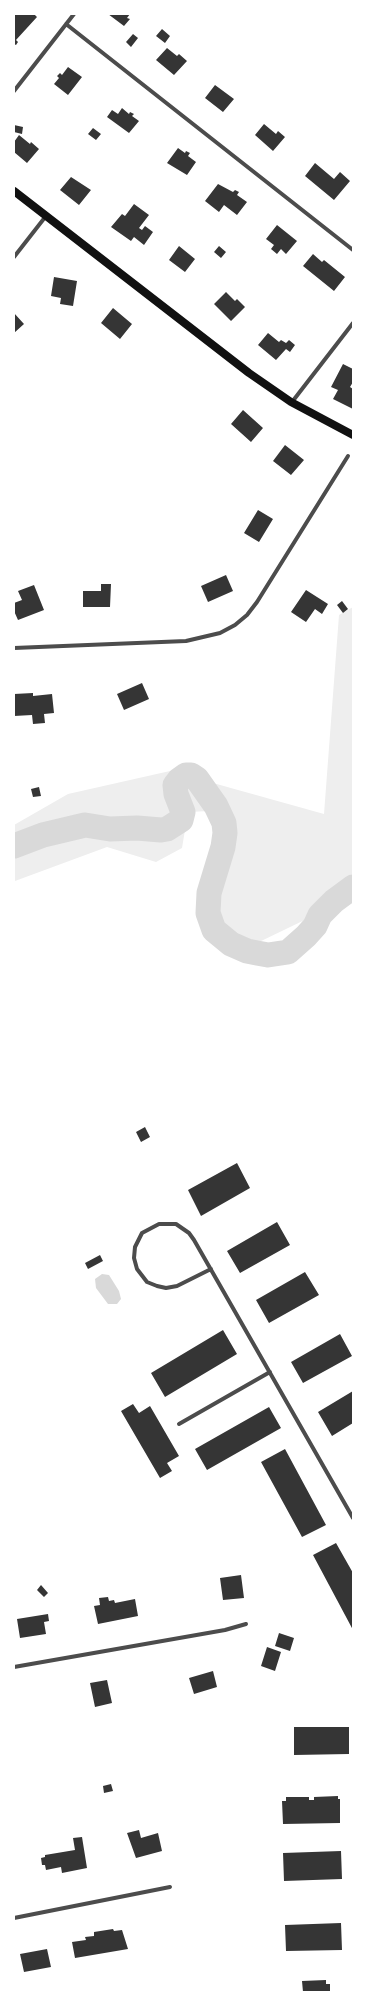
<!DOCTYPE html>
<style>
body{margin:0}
#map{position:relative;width:367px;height:2006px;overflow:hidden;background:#fff;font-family:Arial,sans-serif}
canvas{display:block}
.frame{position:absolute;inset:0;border:15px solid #fff;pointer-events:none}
</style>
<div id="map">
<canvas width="367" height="2006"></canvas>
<div class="frame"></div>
</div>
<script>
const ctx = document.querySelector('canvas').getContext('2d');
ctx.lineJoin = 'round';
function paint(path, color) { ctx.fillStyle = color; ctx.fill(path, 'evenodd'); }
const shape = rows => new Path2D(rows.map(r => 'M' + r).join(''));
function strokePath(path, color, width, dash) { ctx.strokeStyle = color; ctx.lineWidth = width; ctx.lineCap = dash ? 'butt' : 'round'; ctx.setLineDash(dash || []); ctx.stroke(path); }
paint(shape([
 [353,607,353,900,344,901,257,943,220,935,211,908,223,853,210,811,188,812,182,848,156,862,107,847,15,881,14,884,14,825,68,794,170,771,324,814,339,615]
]), '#eee');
paint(shape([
 [102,1274,109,1275,119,1291,121,1299,117,1304,108,1304,96,1288,95,1279]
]), '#d9d9d9');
strokePath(shape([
 [14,846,43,835,85,825,110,829,137,828,161,830,167,829,181,820,183,812,176,794,175,785,179,780,186,775,191,775,197,779,216,806,224,823,225,833,223,847,209,893,208,913,214,930,231,944,247,951,257,953,268,955,288,952,306,936,315,926,320,915,334,901,353,887]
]), '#d9d9d9', 25);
paint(shape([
 [14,14,34,14,37,17,16,40,18,42,16,45,14,44],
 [108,14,130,14,127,18,130,19,124,26],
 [162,29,170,36,165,43,156,36],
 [133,34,138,38,131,47,126,42],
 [167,48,177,56,179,54,187,61,174,75,156,60],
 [68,67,82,77,68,95,54,84,59,78,57,76,60,73,62,75],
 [215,85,234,99,223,112,205,98],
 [122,108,129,114,130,112,134,114,132,116,139,121,129,133,107,117,112,110,118,114],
 [264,124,276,134,278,131,285,137,273,151,255,135],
 [14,125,23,127,22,134,14,132],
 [93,128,101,134,96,140,88,134],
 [19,135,30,144,31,142,39,149,27,163,14,152,14,142],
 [178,148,185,153,186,151,190,153,188,156,196,162,187,175,167,163],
 [315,163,334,179,340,172,350,181,334,200,305,176],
 [71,177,91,190,79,205,60,190],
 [218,184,233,192,235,190,239,192,237,195,247,202,237,215,224,205,219,212,205,201],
 [134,204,149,215,139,228,142,230,145,226,153,232,144,245,134,237,131,241,111,227,122,214,125,216],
 [277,225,297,241,286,254,281,249,277,254,271,249,274,245,266,239],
 [179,246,195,259,185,272,169,260],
 [219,246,226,252,221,258,214,252],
 [313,254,322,262,324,260,345,277,334,291,303,266],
 [54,277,77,281,73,306,60,304,61,298,51,296],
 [226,292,235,301,237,299,245,307,231,321,214,304],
 [113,308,132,324,120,339,101,323],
 [14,313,24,324,14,333],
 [268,333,279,342,281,340,286,343,289,340,295,345,290,352,286,349,276,360,258,345],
 [343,364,353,369,353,382,350,387,353,389,353,409,333,399,338,390,331,387],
 [243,410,263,428,251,442,231,424],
 [285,445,304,460,291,475,273,461],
 [258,510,273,519,259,542,244,533],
 [226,575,233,591,208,602,201,586],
 [101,584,111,584,110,607,83,607,83,591,101,591],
 [34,585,44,610,18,620,14,611,14,603,22,600,18,591],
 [306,590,328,604,322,614,315,609,306,622,291,612],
 [342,601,348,609,343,613,337,605],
 [142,683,149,699,124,710,117,694],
 [33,693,33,696,52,694,54,713,44,714,45,723,33,724,32,715,14,716,14,694],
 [39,787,41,796,33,797,31,789],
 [145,1127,150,1137,141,1142,136,1132],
 [237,1163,250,1188,201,1216,188,1190],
 [277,1222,290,1245,240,1273,227,1251],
 [100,1255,103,1261,88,1269,85,1263],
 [305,1272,319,1295,269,1323,256,1300],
 [223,1330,237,1354,165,1397,151,1373],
 [340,1334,352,1356,303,1383,291,1362],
 [353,1391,353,1423,332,1436,318,1412],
 [133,1404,139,1413,150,1406,179,1456,167,1463,172,1471,160,1478,121,1411],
 [269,1407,281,1428,207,1470,195,1449],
 [285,1449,326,1525,302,1537,261,1462],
 [336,1543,353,1573,353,1630,313,1555],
 [241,1575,244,1598,223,1600,220,1578],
 [41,1585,48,1593,44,1597,37,1590],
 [108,1597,109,1601,114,1600,115,1603,135,1599,138,1616,98,1624,94,1606,100,1605,99,1598],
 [48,1614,49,1621,44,1622,46,1634,20,1638,17,1619],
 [279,1633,294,1638,290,1651,275,1646],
 [267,1647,281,1652,275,1671,261,1666],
 [213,1671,217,1687,194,1694,189,1678],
 [107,1680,112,1703,95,1707,90,1683],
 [294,1727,349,1727,349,1754,294,1755],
 [111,1784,113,1791,104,1793,103,1786],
 [338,1796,338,1799,340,1799,340,1823,283,1824,282,1801,286,1801,286,1797,309,1797,309,1800,314,1800,314,1797],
 [139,1830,141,1838,158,1833,162,1851,136,1858,127,1833],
 [82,1837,87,1868,62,1873,61,1867,46,1870,45,1865,42,1865,41,1858,45,1857,45,1855,75,1850,73,1838],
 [341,1851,342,1879,284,1881,283,1853],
 [341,1923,342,1950,286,1951,285,1925],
 [113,1929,114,1931,122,1930,128,1949,75,1958,72,1942,86,1940,85,1937,94,1936,94,1932],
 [47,1949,51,1967,24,1972,20,1954],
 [326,1980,326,1984,330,1984,330,1992,303,1992,302,1981]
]), '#353535');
strokePath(shape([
 [66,24,353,250],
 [14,91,74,14],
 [14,257,46,216],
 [292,402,353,323],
 [14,648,186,641,220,633,235,625,247,615,257,602,348,456],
 [211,1269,177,1286,166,1288,157,1286,147,1282,137,1269,134,1258,135,1247,142,1233,159,1224,176,1224,189,1233,194,1240,353,1518],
 [179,1424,270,1372],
 [14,1667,225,1630,246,1624],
 [14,1918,170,1887]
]), '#4c4c4c', 4);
strokePath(shape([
 [14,191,249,373,291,402,353,435]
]), '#111', 8);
</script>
